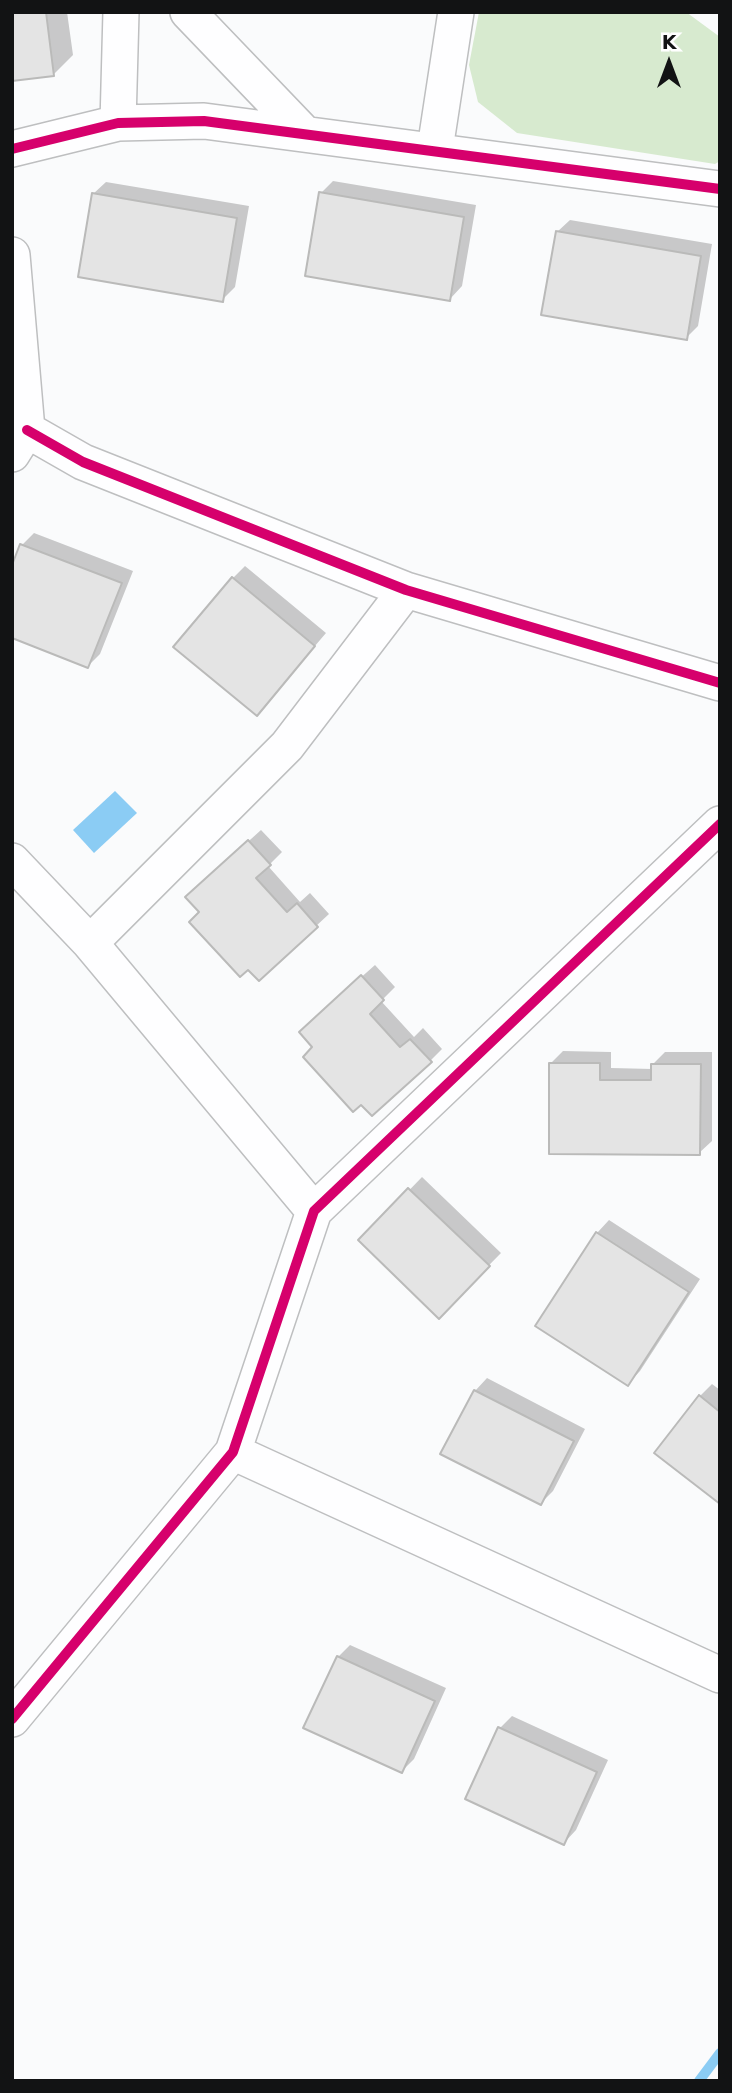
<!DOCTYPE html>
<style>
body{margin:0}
#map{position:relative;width:732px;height:2093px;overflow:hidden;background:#fafbfc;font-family:"DejaVu Sans",sans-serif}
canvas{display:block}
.frame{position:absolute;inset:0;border:14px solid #121314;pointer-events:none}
.north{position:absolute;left:634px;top:28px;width:70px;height:70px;-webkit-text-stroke:5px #fff;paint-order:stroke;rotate:0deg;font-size:19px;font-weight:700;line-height:28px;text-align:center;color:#121314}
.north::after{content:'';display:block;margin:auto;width:24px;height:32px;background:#121314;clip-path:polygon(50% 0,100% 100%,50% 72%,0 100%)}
</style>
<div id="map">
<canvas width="732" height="2093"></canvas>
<div class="frame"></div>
<div class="north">K</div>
</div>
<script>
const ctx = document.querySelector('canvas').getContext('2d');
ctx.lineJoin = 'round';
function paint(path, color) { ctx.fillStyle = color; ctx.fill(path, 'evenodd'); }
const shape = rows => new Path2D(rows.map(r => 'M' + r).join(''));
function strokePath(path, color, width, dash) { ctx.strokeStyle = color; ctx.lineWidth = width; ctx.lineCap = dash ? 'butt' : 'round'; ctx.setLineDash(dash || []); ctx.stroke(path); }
paint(shape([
 [479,12,686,12,720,37,720,161,715,164,517,133,478,102,469,65]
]), '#d7eacf');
paint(shape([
 [115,791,137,813,94,853,73,830]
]), '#8bccf4');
paint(shape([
 [12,12,67,12,73,55,53,75],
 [333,181,476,205,462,286,450,299,321,193],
 [106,182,249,206,235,287,222,300,93,194],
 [570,220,712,244,698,326,686,338,557,232],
 [34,533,133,571,100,654,88,666,22,545],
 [245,566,326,633,257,714,233,578],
 [261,830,282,852,268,866,300,902,310,893,329,914,259,979,201,912,200,885],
 [375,965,395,987,381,1001,414,1037,423,1028,442,1049,430,1061,315,1047,313,1020],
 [563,1051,611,1052,611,1068,653,1069,653,1064,665,1052,712,1052,712,1141,699,1153,551,1063],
 [422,1177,501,1253,439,1316,361,1240],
 [609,1220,700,1279,640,1371,628,1384,597,1233],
 [487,1378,585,1429,553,1491,541,1503,475,1391],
 [712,1384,720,1390,720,1501,700,1396],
 [350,1645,446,1688,414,1759,402,1771,338,1657],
 [512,1716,608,1760,576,1830,564,1843,499,1729]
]), '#0003');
strokePath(shape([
 [699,2081,720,2053]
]), '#8bccf4', 10);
const building = shape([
 [12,12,46,12,54,76,12,81,12,12],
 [319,192,464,217,450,301,305,276,319,192],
 [92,193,237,218,223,302,78,277,92,193],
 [556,231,701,256,687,340,541,315,556,231],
 [20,544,122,583,88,668,12,638,12,565,20,544],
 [232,577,315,646,257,716,173,647,232,577],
 [248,840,271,865,256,878,287,912,297,903,318,927,259,981,248,970,240,977,189,922,199,912,185,897,248,840],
 [361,975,384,1000,370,1014,400,1047,410,1039,432,1062,372,1116,361,1105,353,1112,303,1057,312,1047,299,1032,361,975],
 [549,1063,600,1063,600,1080,651,1080,651,1064,701,1064,700,1155,549,1154,549,1063],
 [408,1188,490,1266,439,1319,358,1240,408,1188],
 [596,1232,689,1292,628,1386,535,1326,596,1232],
 [474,1390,574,1441,541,1505,440,1454,474,1390],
 [699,1395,720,1412,720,1504,654,1453,699,1395],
 [337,1656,435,1701,402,1773,303,1728,337,1656],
 [498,1727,597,1772,564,1845,465,1799,498,1727]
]);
paint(building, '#e4e4e4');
strokePath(building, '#babab9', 2);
const minor = shape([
 [188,12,305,134],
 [118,123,121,12],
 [12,149,118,123,204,121,720,189],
 [435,149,456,12],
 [12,255,27,430,12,454],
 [27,430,83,462,406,590,720,683],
 [12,861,90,943,314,1211],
 [90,943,287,746,406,590],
 [233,1452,720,1675],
 [12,1719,233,1452,314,1211,720,824]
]);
strokePath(minor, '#bebfc0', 38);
strokePath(minor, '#fefeff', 35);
strokePath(shape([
 [12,149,118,123,204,121,720,189],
 [27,430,83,462,406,590,720,683],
 [12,1719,233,1452,314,1211,720,824]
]), '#d6006c', 10);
</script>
